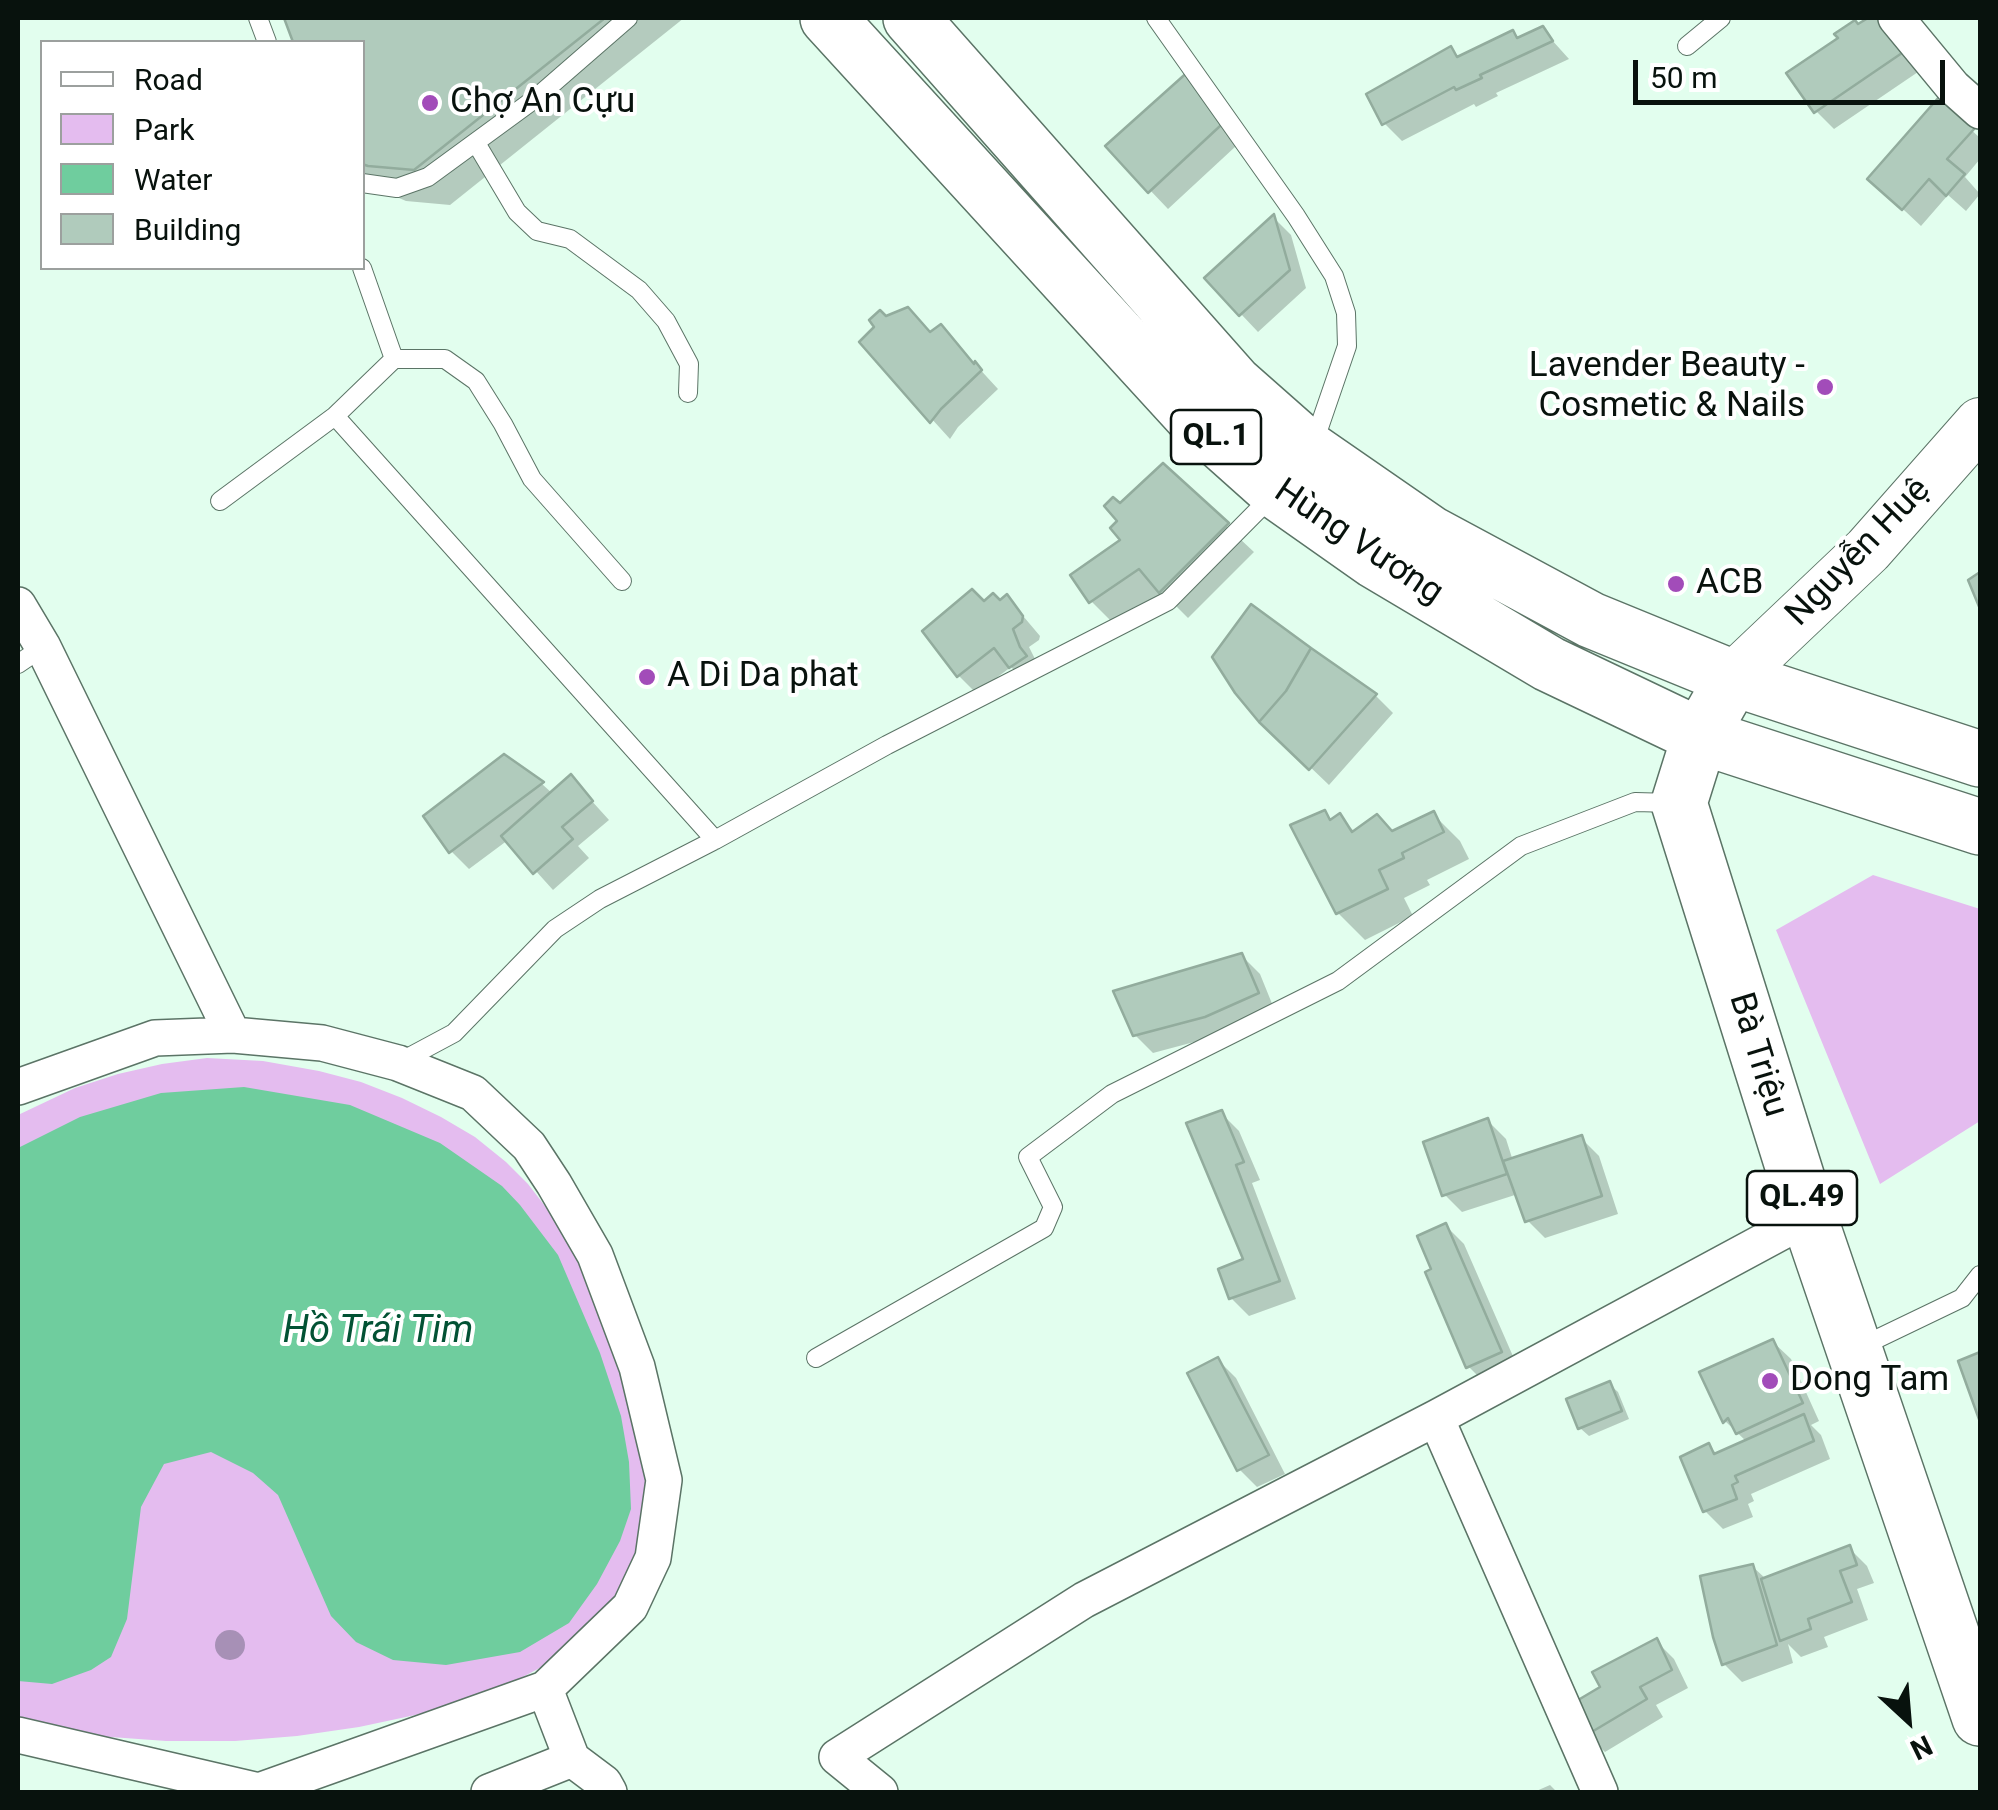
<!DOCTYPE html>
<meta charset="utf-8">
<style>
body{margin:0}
#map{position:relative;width:1998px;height:1810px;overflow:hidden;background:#e2feee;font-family:Roboto,sans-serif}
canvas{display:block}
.frame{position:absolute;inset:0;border:20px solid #08120d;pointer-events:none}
.legend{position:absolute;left:40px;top:40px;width:325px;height:230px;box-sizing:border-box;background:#fff;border:2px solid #9ca09e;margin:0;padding:12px 18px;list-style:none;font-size:30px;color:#08120d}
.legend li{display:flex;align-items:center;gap:20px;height:50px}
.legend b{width:50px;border:2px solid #9ca09e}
.north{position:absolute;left:1858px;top:1670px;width:100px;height:100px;-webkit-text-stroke:8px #fff;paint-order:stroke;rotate:154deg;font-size:28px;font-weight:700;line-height:40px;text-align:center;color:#08120d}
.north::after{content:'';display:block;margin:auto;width:35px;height:45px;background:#08120d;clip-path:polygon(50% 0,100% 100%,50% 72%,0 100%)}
.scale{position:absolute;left:1633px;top:60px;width:312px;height:45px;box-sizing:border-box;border:5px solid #08120d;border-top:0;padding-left:12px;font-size:30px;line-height:35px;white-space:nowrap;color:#08120d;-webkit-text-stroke:8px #fff;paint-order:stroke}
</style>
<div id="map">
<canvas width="1998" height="1810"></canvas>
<div class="frame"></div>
<ul class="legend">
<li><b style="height:12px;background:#fff"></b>Road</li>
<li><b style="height:28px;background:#e4bcef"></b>Park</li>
<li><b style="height:28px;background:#6fcd9e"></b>Water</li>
<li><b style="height:28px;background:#b0cbbc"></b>Building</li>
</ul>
<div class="north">N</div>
<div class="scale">50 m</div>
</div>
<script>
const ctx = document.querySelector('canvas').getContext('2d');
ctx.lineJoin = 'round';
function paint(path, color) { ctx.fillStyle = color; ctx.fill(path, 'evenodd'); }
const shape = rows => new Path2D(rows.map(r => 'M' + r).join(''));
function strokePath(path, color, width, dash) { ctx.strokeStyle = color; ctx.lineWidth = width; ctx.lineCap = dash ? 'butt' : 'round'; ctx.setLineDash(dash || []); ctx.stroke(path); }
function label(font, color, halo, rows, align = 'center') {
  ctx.font = font + ' Roboto,sans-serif'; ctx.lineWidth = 8; ctx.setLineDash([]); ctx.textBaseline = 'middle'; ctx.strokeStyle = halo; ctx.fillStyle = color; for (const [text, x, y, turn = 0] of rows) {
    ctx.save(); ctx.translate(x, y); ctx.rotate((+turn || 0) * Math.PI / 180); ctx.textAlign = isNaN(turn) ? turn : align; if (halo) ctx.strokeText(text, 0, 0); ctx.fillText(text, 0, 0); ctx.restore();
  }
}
paint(shape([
 [1873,875,1980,909,1980,1121,1880,1184,1776,930],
 [207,1058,263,1061,319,1071,361,1082,402,1098,441,1117,475,1137,506,1162,528,1184,548,1210,575,1252,612,1334,645,1472,646,1504,641,1536,631,1567,618,1595,549,1663,519,1679,470,1699,420,1714,359,1727,297,1736,235,1741,166,1741,97,1736,18,1724,18,1115,75,1088,118,1074,162,1064]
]), '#e4bcef');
paint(shape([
 [244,1087,350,1105,440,1143,502,1186,520,1205,558,1255,600,1353,621,1416,629,1462,631,1509,620,1541,597,1584,569,1623,520,1652,446,1665,393,1660,356,1642,331,1616,278,1495,253,1473,211,1452,164,1464,141,1507,127,1619,111,1657,91,1670,52,1684,18,1681,18,1148,80,1117,161,1093]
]), '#6fcd9e');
paint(shape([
 [287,18,684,18,450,205,406,201,369,185,362,178,362,42,296,42],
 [1872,18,1876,18,1893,34,1918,72,1834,129,1816,111,1858,27],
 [1542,29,1569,59,1496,93,1498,96,1476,107,1474,104,1402,141,1384,123,1451,50,1460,59,1519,40],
 [1209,90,1249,134,1168,209,1109,147],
 [1939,100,1980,138,1980,159,1965,177,1980,194,1966,211,1948,195,1921,226,1889,196],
 [1274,218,1291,235,1306,288,1258,332,1241,314],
 [885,319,931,335,941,327,998,389,958,427,950,439,862,342],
 [1163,467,1254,552,1188,618,1166,596,1118,628,1091,601,1124,540,1120,506],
 [1007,597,1040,636,1039,640,1029,647,1043,675,1028,684,1011,667,976,693,958,675,984,604,1000,603],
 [1375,695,1393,713,1329,785,1261,720],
 [504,757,542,784,553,794,571,778,609,820,578,846,589,858,553,890,508,840,469,869,451,851,426,816],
 [1325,813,1333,821,1339,817,1355,832,1393,833,1433,814,1460,841,1469,859,1427,880,1430,885,1404,898,1413,916,1365,940,1338,913],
 [1242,956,1260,974,1275,1011,1224,1034,1153,1053,1135,1035],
 [1221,1113,1239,1131,1260,1180,1252,1183,1296,1299,1249,1316,1231,1298,1246,1260],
 [1488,1121,1506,1139,1513,1161,1581,1138,1599,1156,1618,1214,1545,1238,1527,1220,1518,1194,1462,1212,1444,1194],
 [1446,1226,1464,1244,1519,1370,1486,1384,1468,1366],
 [1773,1342,1791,1359,1819,1421,1811,1425,1821,1435,1830,1459,1751,1494,1754,1501,1748,1504,1753,1517,1723,1529,1705,1511,1709,1446,1718,1455,1747,1442,1725,1421],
 [1218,1360,1236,1378,1285,1474,1257,1487,1239,1469],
 [1609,1384,1618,1392,1629,1419,1589,1436,1580,1428],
 [1849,1548,1867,1566,1874,1583,1857,1589,1868,1620,1824,1637,1828,1647,1801,1657,1788,1644,1793,1663,1742,1682,1724,1664,1752,1566,1766,1579],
 [1656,1641,1674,1659,1688,1688,1656,1705,1663,1717,1605,1752,1587,1735,1604,1688],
 [1550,1785,1557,1792,1534,1792]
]), '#0003');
const building = shape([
 [284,18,605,18,414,170,368,166,362,164,362,42,293,42,284,18],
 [1868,18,1878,18,1902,53,1814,113,1786,73,1838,38,1834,34,1855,20,1858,24,1868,18],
 [1543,26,1553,41,1480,75,1482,78,1456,90,1454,87,1382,125,1366,94,1451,46,1457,57,1513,30,1517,38,1543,26],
 [1191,69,1233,114,1148,193,1105,146,1191,69],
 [1939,97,1975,128,1947,159,1965,174,1946,196,1929,179,1902,210,1867,179,1939,97],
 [1274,214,1290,270,1239,316,1204,278,1274,214],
 [908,307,930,332,941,324,974,364,975,361,982,370,941,409,930,423,859,342,874,327,869,320,880,310,886,316,908,307],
 [1163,463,1229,523,1159,593,1139,569,1089,603,1070,575,1120,540,1110,528,1117,521,1104,506,1113,497,1120,503,1163,463],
 [1980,572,1980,609,1968,580,1980,572],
 [972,589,984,601,993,593,1000,600,1007,594,1023,616,1022,622,1013,629,1020,647,1027,656,1009,668,994,648,957,677,922,631,972,589],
 [1251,604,1311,648,1286,691,1259,722,1235,693,1212,657,1251,604],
 [1311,648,1377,694,1309,770,1259,722,1286,691,1311,648],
 [504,754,544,782,449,853,423,816,504,754],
 [571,774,593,801,562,827,573,839,533,874,501,836,571,774],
 [1325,810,1330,820,1340,813,1352,832,1377,814,1392,831,1434,811,1444,832,1402,853,1404,858,1379,870,1388,889,1336,914,1290,825,1325,810],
 [1242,953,1259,993,1205,1017,1133,1036,1113,991,1242,953],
 [1222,1110,1244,1162,1236,1165,1280,1281,1229,1299,1218,1269,1243,1259,1186,1123,1222,1110],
 [1488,1118,1507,1174,1442,1196,1423,1142,1488,1118],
 [1582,1135,1602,1196,1525,1222,1503,1161,1582,1135],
 [1446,1223,1502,1352,1466,1368,1425,1272,1431,1269,1417,1236,1446,1223],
 [1773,1339,1803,1403,1736,1434,1728,1418,1723,1423,1699,1372,1773,1339],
 [1980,1352,1980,1422,1958,1361,1980,1352],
 [1218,1357,1269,1455,1237,1471,1187,1373,1218,1357],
 [1610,1381,1622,1411,1578,1429,1566,1399,1610,1381],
 [1804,1414,1814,1441,1735,1476,1738,1482,1732,1485,1737,1499,1703,1512,1680,1457,1709,1443,1714,1454,1804,1414],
 [1850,1545,1857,1565,1840,1571,1852,1602,1808,1619,1811,1629,1780,1641,1761,1579,1850,1545],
 [1753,1564,1777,1645,1722,1665,1713,1637,1700,1576,1753,1564],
 [1657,1638,1672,1670,1640,1687,1647,1699,1585,1736,1568,1706,1600,1687,1592,1672,1657,1638]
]);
paint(building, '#b0cbbc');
strokePath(building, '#92ac9d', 2.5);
const service = shape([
 [258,18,267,42],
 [1156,18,1296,216,1334,276,1346,313,1347,346,1313,445],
 [1687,46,1721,18],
 [476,143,517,212,537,231,570,239,639,290,666,321,689,364,688,393],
 [362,183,397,188,428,177,536,98,628,18],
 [362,268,394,359,445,359,476,381,503,424,532,479,622,581],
 [335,416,715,840],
 [220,501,335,416,394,359],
 [18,664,43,647],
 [398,1063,454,1033,555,929,600,899,715,840,887,745,1168,601,1273,495],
 [1858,1348,1962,1298,1980,1275],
 [816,1358,1044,1228,1053,1207,1028,1157,1112,1094,1338,981,1521,846,1635,802,1673,803]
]);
const minor = shape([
 [1896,18,1953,87,1980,111],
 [18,605,43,647,233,1035],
 [18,1087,155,1038,233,1035,322,1043,398,1063,473,1093,529,1146,554,1184,595,1255,637,1367,664,1480,653,1558,630,1607,545,1689,259,1791,18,1735],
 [1436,1418,1600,1792],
 [545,1689,572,1759],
 [489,1792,572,1759,604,1783,609,1792],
 [880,1792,837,1757,1084,1600,1436,1418,1809,1217]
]);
const secondary = shape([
 [1733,678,1868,550,1980,423]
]);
const primary = shape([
 [1733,678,1980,759],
 [1700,736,1980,827]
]);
const trunk = shape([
 [828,18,1192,416,1276,491,1374,560,1549,664,1700,736],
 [911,18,1234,383,1311,451,1431,534,1591,620,1733,678,1700,736,1679,803,1809,1217,1980,1718]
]);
strokePath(service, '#5b7466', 20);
strokePath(minor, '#5b7466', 38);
strokePath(secondary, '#5b7466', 52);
strokePath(primary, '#5b7466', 58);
strokePath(trunk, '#5b7466', 58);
strokePath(service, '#fff', 18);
strokePath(minor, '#fff', 35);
strokePath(secondary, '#fff', 50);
strokePath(primary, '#fff', 55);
strokePath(trunk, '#fff', 55);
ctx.fillStyle = '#a790b6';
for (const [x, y] of [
 [230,1645]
]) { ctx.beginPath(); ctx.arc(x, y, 15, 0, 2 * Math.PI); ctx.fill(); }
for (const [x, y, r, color] of [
 [430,103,10,"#a24cb9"],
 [1825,387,10,"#a24cb9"],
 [1676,584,10,"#a24cb9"],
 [647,677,10,"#a24cb9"],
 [1770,1381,10,"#a24cb9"]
]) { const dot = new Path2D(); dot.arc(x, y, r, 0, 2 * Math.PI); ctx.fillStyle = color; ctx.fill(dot); strokePath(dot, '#fff', 4); }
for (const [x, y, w] of [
 [1216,437,90],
 [1802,1198,110]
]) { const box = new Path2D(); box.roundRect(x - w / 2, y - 27, w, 54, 8); ctx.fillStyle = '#fff'; ctx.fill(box); strokePath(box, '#08120d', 2.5); }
label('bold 32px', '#08120d', null, [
 ["QL.1",1216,437],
 ["QL.49",1802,1198]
]);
label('35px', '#08120d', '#fff', [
 ["Chợ An Cựu",450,103],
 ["Lavender Beauty -",1805,367,"right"],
 ["Cosmetic & Nails",1805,407,"right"],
 ["ACB",1696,584],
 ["A Di Da phat",667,677],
 ["Dong Tam",1790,1381]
], 'left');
label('35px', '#08120d', '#fff', [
 ["Hùng Vương",1358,543,34],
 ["Nguyễn Huệ",1859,553,-46],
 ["Bà Triệu",1757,1055,73]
]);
label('italic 38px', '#025234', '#fff', [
 ["Hồ Trái Tim",378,1332]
]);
</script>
